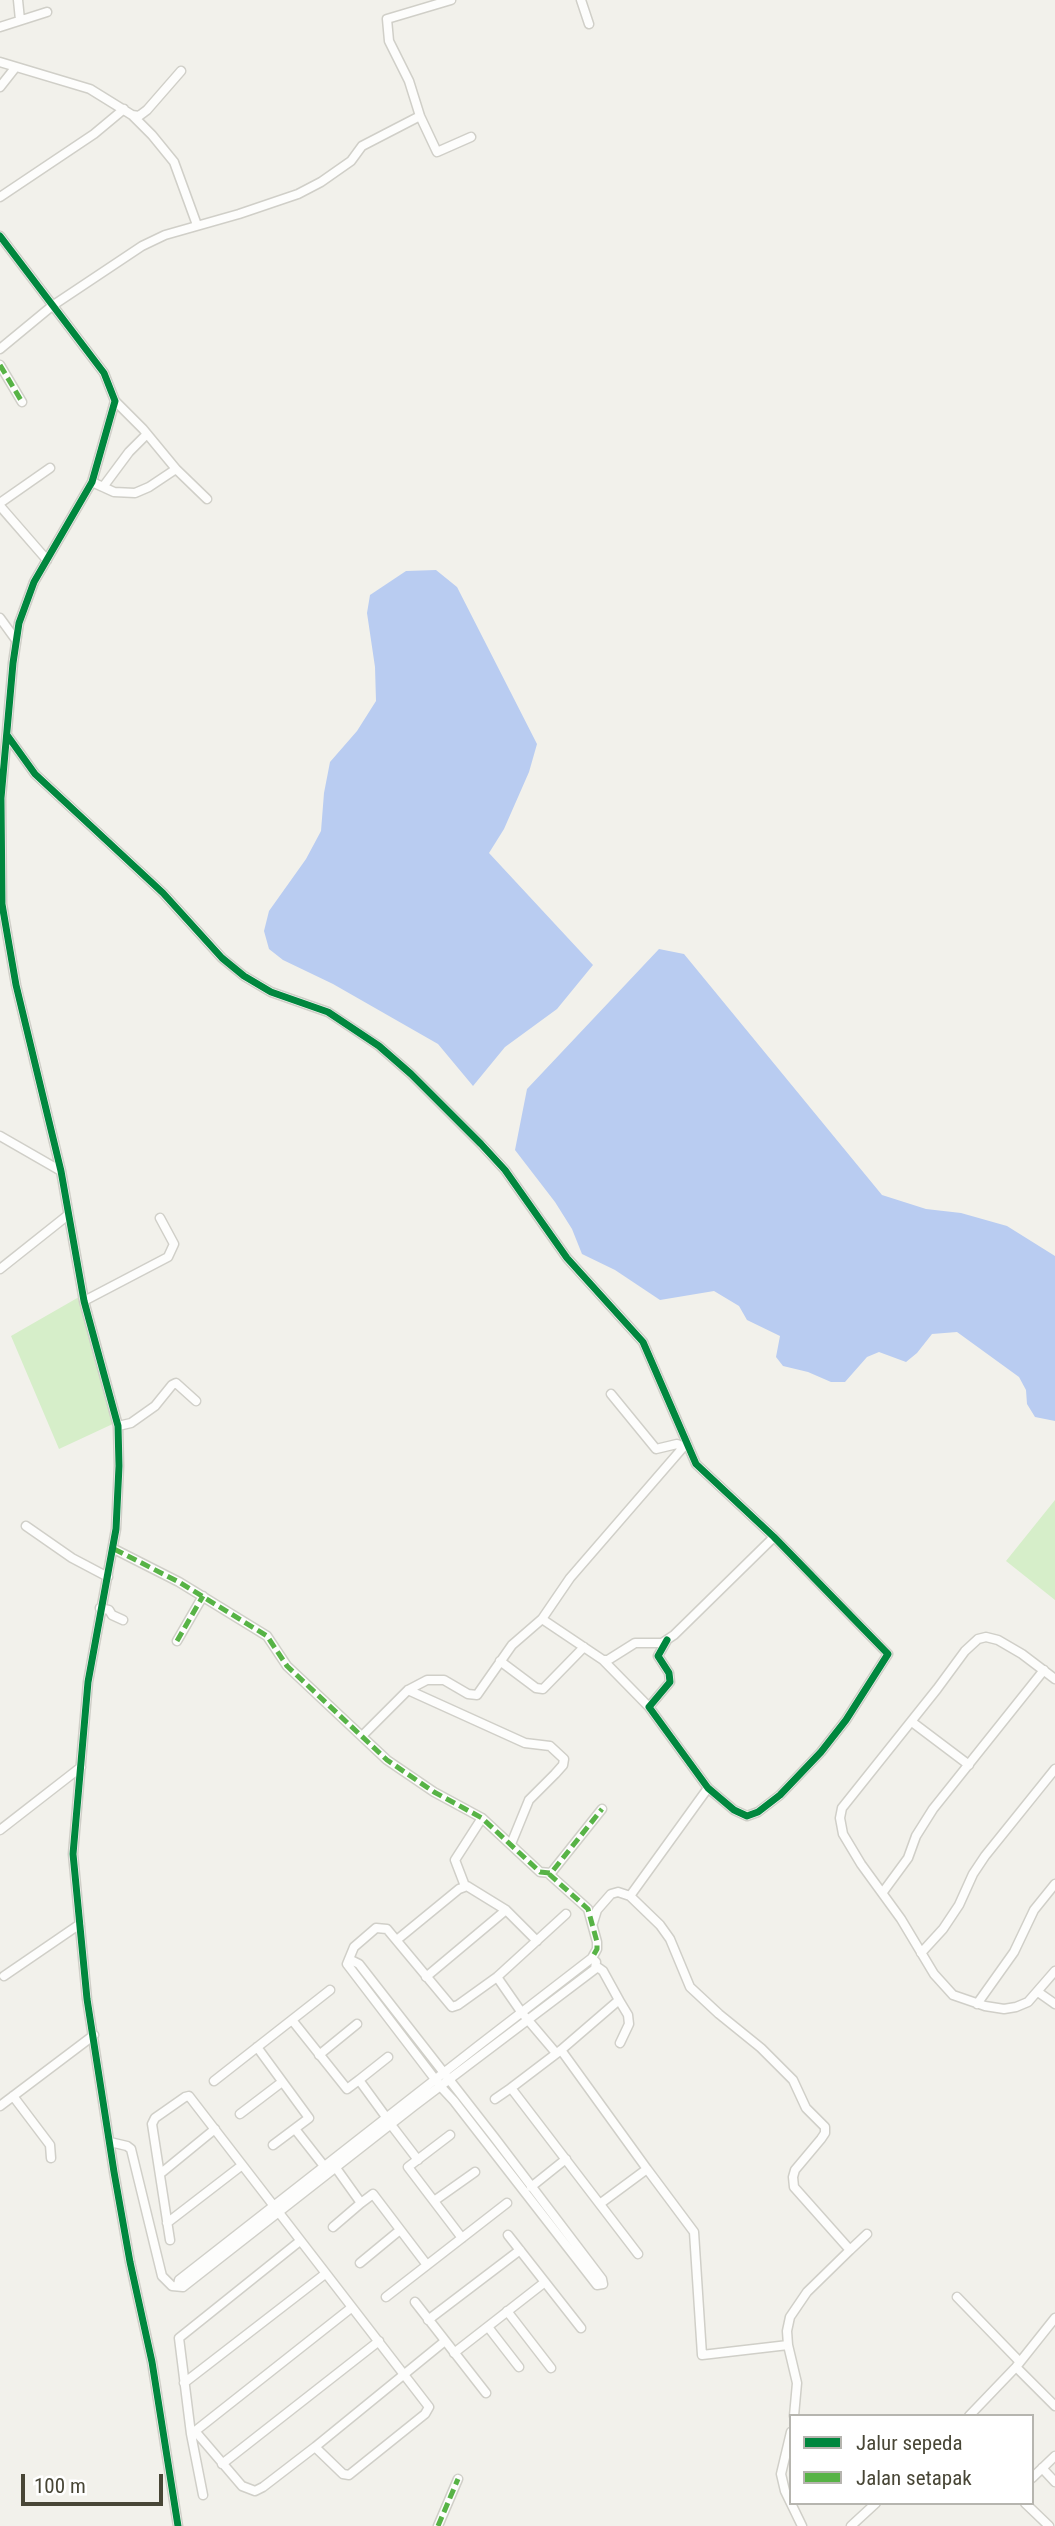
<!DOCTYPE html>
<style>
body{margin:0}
#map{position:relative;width:1055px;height:2526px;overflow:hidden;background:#f2f1eb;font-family:"Roboto Condensed",sans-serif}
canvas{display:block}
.legend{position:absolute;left:789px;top:2414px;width:245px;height:91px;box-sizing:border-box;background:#fff;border:2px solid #b6b5af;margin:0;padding:9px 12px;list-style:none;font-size:21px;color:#484636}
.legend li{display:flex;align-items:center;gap:14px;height:35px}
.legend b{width:35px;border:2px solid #b6b5af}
.scale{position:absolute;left:21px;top:2474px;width:142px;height:32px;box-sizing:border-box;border:4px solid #484636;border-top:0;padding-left:9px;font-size:21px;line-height:24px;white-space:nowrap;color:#484636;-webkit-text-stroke:5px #fff;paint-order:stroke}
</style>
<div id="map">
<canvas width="1055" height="2526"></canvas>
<ul class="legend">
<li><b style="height:9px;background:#00873e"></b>Jalur sepeda</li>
<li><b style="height:9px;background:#57b346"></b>Jalan setapak</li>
</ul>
<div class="scale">100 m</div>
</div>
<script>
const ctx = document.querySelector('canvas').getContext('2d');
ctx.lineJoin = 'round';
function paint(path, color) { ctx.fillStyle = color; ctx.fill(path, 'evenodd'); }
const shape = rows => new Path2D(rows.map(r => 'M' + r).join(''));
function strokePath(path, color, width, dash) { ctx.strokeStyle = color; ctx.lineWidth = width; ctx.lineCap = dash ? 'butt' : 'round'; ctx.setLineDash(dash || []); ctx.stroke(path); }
paint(shape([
 [79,1297,117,1422,59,1449,11,1336],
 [1055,1500,1055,1600,1006,1561]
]), '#d6eec9');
paint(shape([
 [436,570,457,587,537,744,529,772,504,829,489,853,593,965,557,1009,505,1047,473,1086,438,1044,333,984,283,960,269,949,264,931,269,911,306,859,321,831,324,793,330,762,357,731,376,701,375,667,367,613,370,595,406,571],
 [659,949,684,954,882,1195,926,1209,961,1213,1007,1226,1055,1256,1055,1421,1035,1417,1027,1404,1026,1390,1019,1377,957,1332,932,1334,917,1353,906,1362,879,1352,867,1357,845,1382,831,1382,808,1372,783,1366,776,1357,780,1336,747,1320,739,1306,714,1291,660,1300,615,1270,582,1254,572,1229,555,1202,515,1150,527,1089]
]), '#b9ccf1');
const street = shape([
 [18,0,20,20],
 [451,0,387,19,389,41,409,81,420,116,437,152,471,137],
 [581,0,589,24],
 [0,27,47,12],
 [0,62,90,89,132,115,139,116,147,110,181,71],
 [0,87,15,68],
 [132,115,152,135,174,162,197,225],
 [0,197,94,134,124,109],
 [0,236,104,373,115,401,92,482,34,582,19,623,13,663,1,798,2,904,16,985,61,1171,84,1301,118,1426,119,1466,116,1529,88,1682,73,1854,87,1999,114,2172,130,2262,152,2362,178,2526],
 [0,349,52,306,142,246,165,235,239,214,298,194,321,182,351,161,362,146,420,116],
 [0,365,22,402],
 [115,401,143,429,176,469,207,499],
 [92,482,114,492,135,493,149,487,176,469],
 [103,487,129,452,147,434],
 [0,503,50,468],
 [0,506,47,560],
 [0,618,16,640],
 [7,735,35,774,163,893,222,958,244,976,271,992,328,1012,379,1046,411,1074,481,1144,505,1170,567,1258,643,1342,696,1464,774,1537,888,1654,846,1720,821,1752,780,1795,758,1812,747,1816,734,1810,708,1788,649,1707,670,1682,669,1673,658,1656,667,1640],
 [0,1136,61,1171],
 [0,1269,68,1215],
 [84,1301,168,1257,174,1244,160,1218],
 [611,1394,656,1449,677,1444,684,1447],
 [118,1426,131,1423,155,1406,172,1385,176,1383,196,1401],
 [26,1526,72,1558,108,1577],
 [114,1549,179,1582,267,1636,287,1666,387,1760,434,1792,482,1818,540,1872,551,1873,602,1809],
 [100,1608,109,1610,112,1615,123,1620],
 [542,1619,603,1660,608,1660,635,1643,662,1643,674,1635,774,1537],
 [177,1641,203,1596],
 [603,1660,649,1707],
 [500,1661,536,1688,543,1689,584,1647],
 [1055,1679,1022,1654,998,1640,986,1637,978,1639,965,1651,937,1689,842,1808,840,1818,843,1834,861,1864,901,1919,934,1974,953,1995,985,2006,1004,2009,1016,2007,1028,2002,1055,1971],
 [408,1690,525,1743,550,1746,564,1759,563,1765,555,1774,529,1800,511,1844],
 [912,1722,969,1765],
 [363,1735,408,1690,427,1680,444,1680,468,1694,477,1695,512,1645,542,1619,570,1578,686,1444],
 [0,1830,81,1767],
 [549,1874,588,1909,597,1942,597,1949,592,1958],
 [465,1886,455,1860,482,1818],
 [883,1892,908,1858,916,1836,933,1809,1044,1670],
 [630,1896,708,1788],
 [566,1914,497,1977,458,2005,452,2007,387,1929,376,1928,354,1947,347,1964,441,2087,454,2101,597,2285,603,2284],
 [593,1923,597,1910,611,1894,618,1892,630,1896,660,1925,670,1939,690,1987,719,2014,761,2048,793,2080,806,2108,825,2127,825,2133,821,2139,795,2170,793,2177,794,2187,850,2250,807,2292,790,2317,787,2331,788,2345,797,2383,794,2416],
 [398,1939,459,1889,467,1886,506,1910,537,1941],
 [921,1953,943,1929,959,1905,973,1874,985,1856,1055,1769],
 [349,1959,359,1964,494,2137,602,2279,603,2284],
 [596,1966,603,1971,619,2000],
 [4,1976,80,1924],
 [426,1977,506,1910],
 [497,1977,522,2013,556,2053],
 [1038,1992,1055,2004],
 [977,2004,1014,1952,1034,1910,1055,1884],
 [292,2020,347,2089,359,2080,386,2117],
 [620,2043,629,2024,628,2015,619,2000,561,2050,511,2088,638,2254],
 [257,2047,309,2118,273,2145],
 [561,2050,647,2169,601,2203],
 [319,2055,357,2024],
 [359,2080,388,2057],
 [214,2081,330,1990],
 [13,2096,50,2145,51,2158],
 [495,2099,511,2088],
 [0,2106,94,2035],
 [240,2114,282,2082],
 [392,2126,418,2160],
 [295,2129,324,2166],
 [450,2135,408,2167,462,2238],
 [110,2142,127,2146,131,2149,162,2276,172,2286,183,2287,414,2106,595,1969,596,1962,592,1958,478,2046,179,2280,178,2285],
 [336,2168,361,2203,373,2194,427,2265],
 [647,2169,694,2232,702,2355,788,2345],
 [160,2174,215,2129],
 [531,2187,566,2159],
 [434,2201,475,2172],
 [167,2223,241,2166],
 [333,2227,361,2203],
 [508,2235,581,2328],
 [170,2240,152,2124,155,2118,185,2097,189,2096,429,2407,425,2414,349,2475,343,2474,315,2447],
 [850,2250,867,2234],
 [360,2263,400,2230],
 [386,2297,507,2203],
 [957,2297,1020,2362],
 [415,2302,486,2393],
 [507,2311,551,2368],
 [428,2320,520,2250],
 [488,2327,519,2367],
 [454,2353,545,2282],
 [1016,2367,1055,2406],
 [184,2383,325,2274],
 [969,2416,1016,2367,1055,2318],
 [195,2431,242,2486,255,2491,263,2487,315,2447,445,2341],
 [194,2432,351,2308],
 [791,2432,781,2474,785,2491,802,2526],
 [222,2464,379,2341],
 [1042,2468,1055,2482],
 [1032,2478,1055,2456],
 [203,2495,191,2434,179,2338,300,2241],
 [1025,2503,1049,2526],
 [438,2526,458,2479],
 [851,2526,876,2503]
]);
strokePath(street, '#d0cfc8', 11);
strokePath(street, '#fdfdfc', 8);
strokePath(shape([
 [0,365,22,402],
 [114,1549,179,1582,267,1636,287,1666,387,1760,434,1792,482,1818,540,1872,551,1873,602,1809],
 [177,1641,203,1596],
 [549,1874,588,1909,597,1942,597,1949,592,1958],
 [438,2526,458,2479]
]), '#57b346', 5, [10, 5]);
strokePath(shape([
 [0,236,104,373,115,401,92,482,34,582,19,623,13,663,1,798,2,904,16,985,61,1171,84,1301,118,1426,119,1466,116,1529,88,1682,73,1854,87,1999,114,2172,130,2262,152,2362,178,2526],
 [7,735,35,774,163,893,222,958,244,976,271,992,328,1012,379,1046,411,1074,481,1144,505,1170,567,1258,643,1342,696,1464,774,1537,888,1654,846,1720,821,1752,780,1795,758,1812,747,1816,734,1810,708,1788,649,1707,670,1682,669,1673,658,1656,667,1640]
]), '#00873e', 7);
</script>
